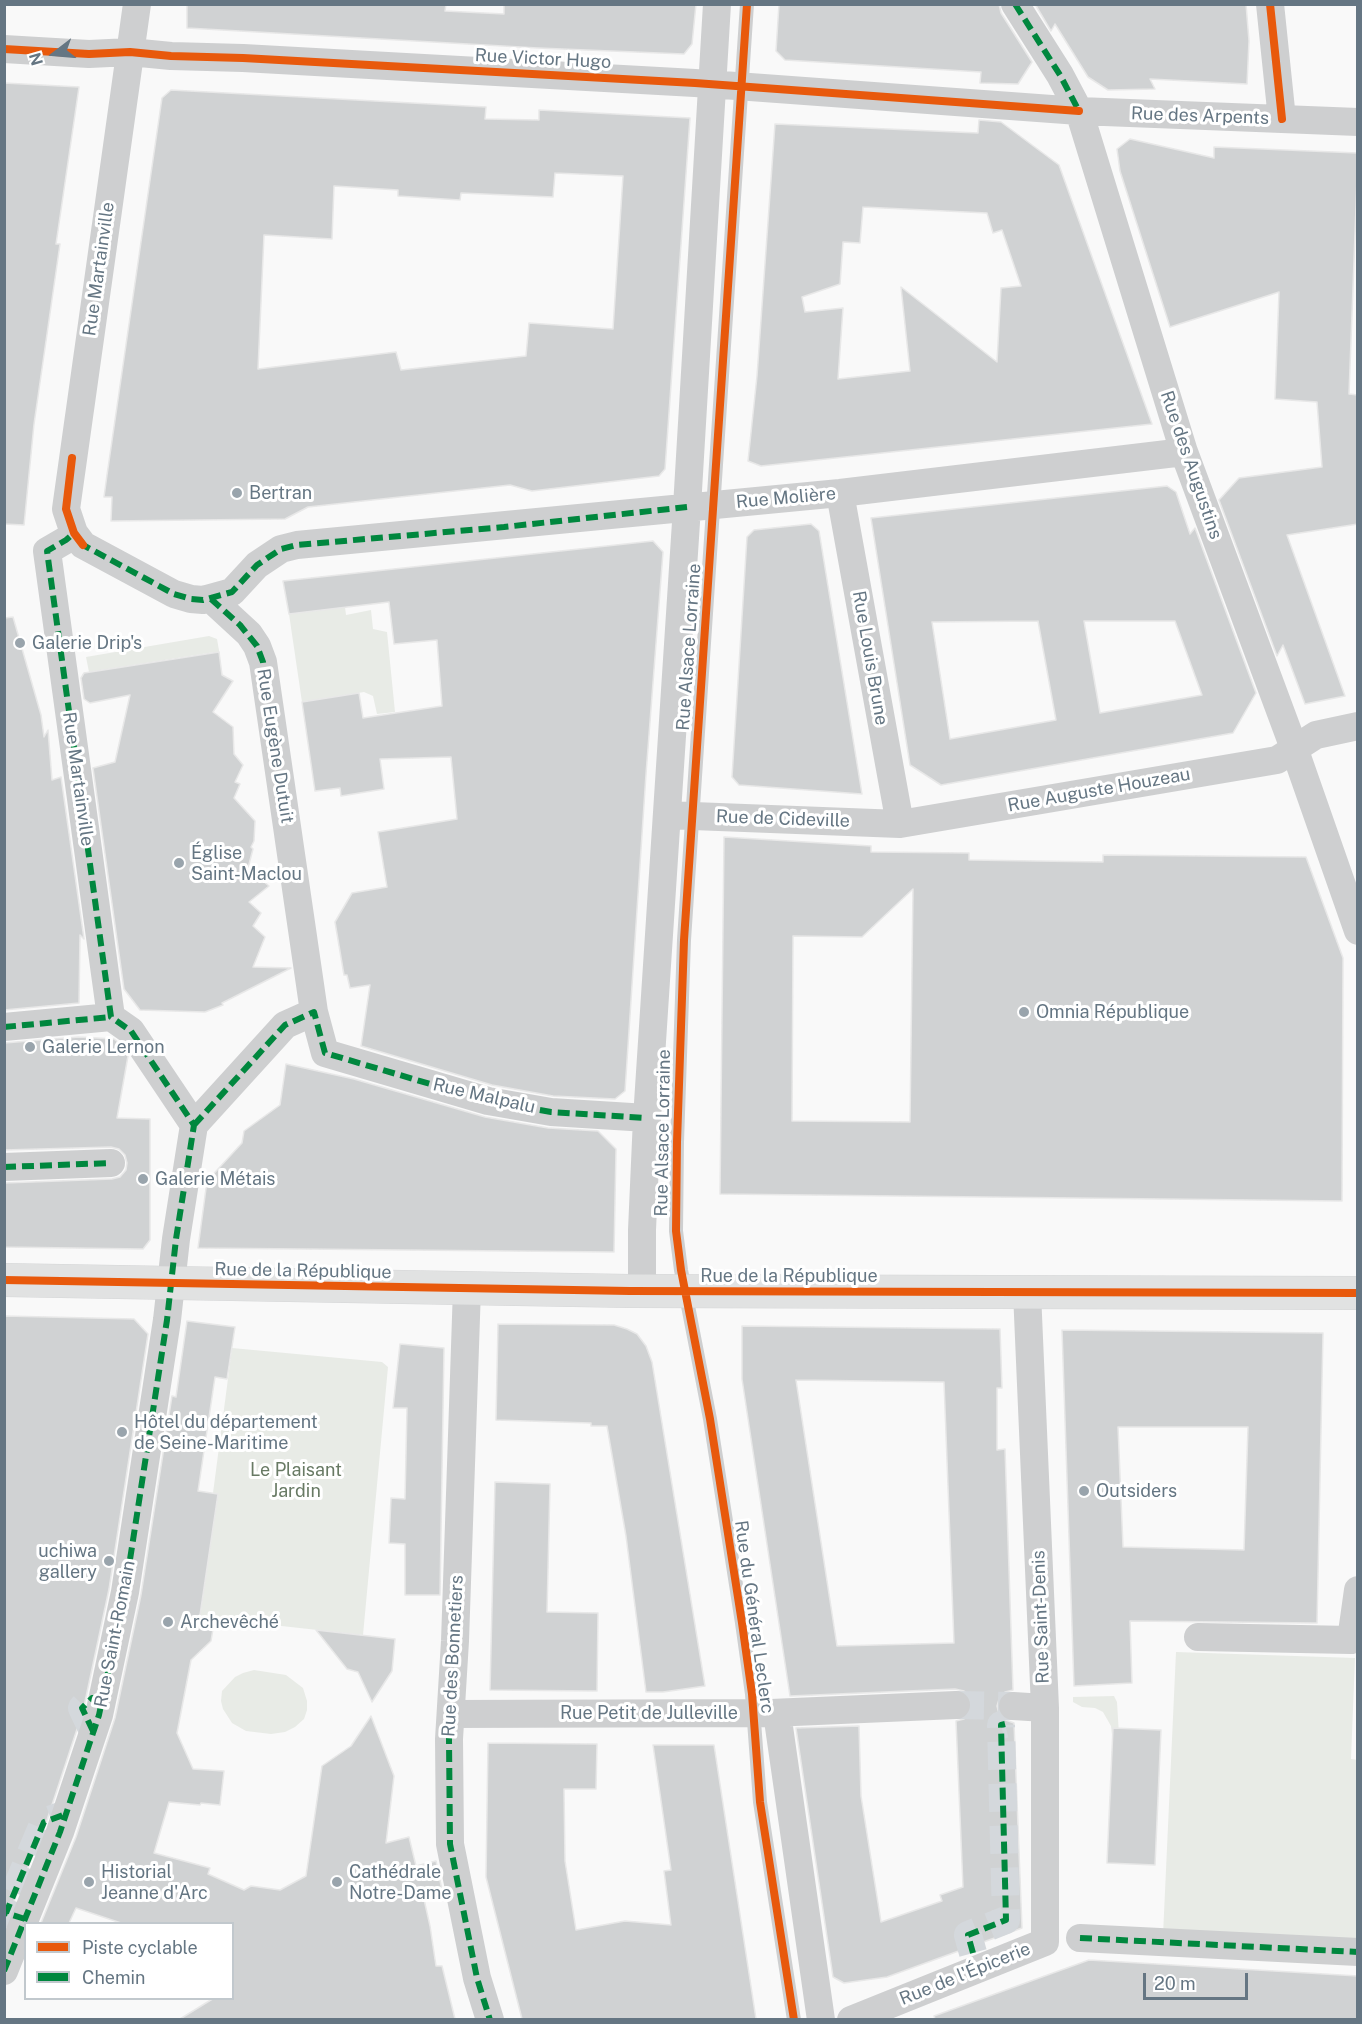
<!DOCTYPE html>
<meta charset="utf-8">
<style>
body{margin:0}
#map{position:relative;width:1362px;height:2024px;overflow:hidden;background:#f9f9f9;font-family:"Public Sans",sans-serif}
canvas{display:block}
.frame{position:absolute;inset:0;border:6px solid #657683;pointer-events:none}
.legend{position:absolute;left:24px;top:1922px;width:210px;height:78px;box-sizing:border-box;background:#fff;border:2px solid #c1c8cd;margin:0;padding:8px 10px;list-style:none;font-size:18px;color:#657683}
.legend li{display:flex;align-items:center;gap:12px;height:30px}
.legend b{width:30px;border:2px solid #c1c8cd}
.north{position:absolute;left:24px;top:24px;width:60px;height:60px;-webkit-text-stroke:4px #fff;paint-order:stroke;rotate:254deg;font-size:16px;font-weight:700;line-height:24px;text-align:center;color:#657683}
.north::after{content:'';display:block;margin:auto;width:21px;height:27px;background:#657683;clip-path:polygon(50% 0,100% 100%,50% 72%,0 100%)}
.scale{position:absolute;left:1143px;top:1973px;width:105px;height:27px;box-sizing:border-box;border:3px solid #657683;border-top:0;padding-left:8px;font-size:18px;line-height:21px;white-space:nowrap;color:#657683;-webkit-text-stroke:4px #fff;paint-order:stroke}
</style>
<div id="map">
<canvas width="1362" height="2024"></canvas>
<div class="frame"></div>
<ul class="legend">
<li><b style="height:8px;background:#e8590c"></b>Piste cyclable</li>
<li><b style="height:8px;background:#00873e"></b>Chemin</li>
</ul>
<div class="north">N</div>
<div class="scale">20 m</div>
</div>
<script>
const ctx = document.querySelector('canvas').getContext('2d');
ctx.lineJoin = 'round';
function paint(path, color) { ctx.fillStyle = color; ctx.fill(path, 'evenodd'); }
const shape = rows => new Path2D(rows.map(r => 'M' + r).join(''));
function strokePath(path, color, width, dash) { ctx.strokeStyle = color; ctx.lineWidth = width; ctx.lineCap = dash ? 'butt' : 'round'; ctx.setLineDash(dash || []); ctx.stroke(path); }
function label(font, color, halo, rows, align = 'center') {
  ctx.font = font + ' "Public Sans",sans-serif'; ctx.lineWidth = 6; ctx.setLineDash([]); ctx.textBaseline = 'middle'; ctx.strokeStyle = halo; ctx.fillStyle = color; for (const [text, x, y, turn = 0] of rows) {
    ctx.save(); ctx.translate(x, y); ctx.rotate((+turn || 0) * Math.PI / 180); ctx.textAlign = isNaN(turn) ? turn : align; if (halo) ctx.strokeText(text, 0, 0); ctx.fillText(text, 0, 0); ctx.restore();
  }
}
paint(shape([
 [345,607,346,615,371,610,373,629,387,632,395,712,377,714,373,696,364,692,302,702,289,614],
 [209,636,217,639,220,656,215,652,89,672,86,657],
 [232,1348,382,1362,388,1367,363,1635,200,1617,217,1501,213,1493],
 [1176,1652,1355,1658,1351,1759,1358,1760,1357,1947,1163,1935],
 [254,1670,286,1675,303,1688,307,1701,307,1710,304,1719,295,1727,285,1732,271,1734,246,1731,232,1723,223,1709,221,1701,222,1691,235,1677,243,1673],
 [1114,1696,1117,1702,1119,1735,1112,1735,1111,1726,1103,1712,1095,1708,1082,1707,1073,1702,1073,1697]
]), '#e8ebe6');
const building = shape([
 [187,4,446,4,445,11,504,14,504,4,696,4,692,44,684,54,538,48,187,28,187,4],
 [779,4,999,4,1001,13,1032,62,1018,84,980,83,981,72,785,60,776,51,779,4],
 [1035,4,1246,4,1249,41,1247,84,1150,79,1155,89,1108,90,1088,77,1055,24,1051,31,1035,4],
 [4,83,79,87,56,244,60,244,34,424,24,525,4,524,4,83],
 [171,90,486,107,485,119,539,120,539,110,690,118,665,469,659,476,532,491,510,485,308,507,285,519,111,521,112,497,104,497,107,475,162,98,171,90],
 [555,173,623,176,613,329,529,323,526,356,401,370,396,352,258,369,264,235,332,239,334,186,398,190,398,196,460,200,461,193,553,197,555,173],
 [979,120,1001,122,1059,165,1152,424,761,466,748,461,757,376,775,124,978,133,979,120],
 [863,207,987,213,993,233,1002,230,1021,286,1001,288,997,362,901,287,910,371,838,379,843,308,805,312,802,297,840,284,843,242,860,243,863,207],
 [1130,139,1214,158,1214,147,1358,153,1349,394,1358,395,1358,524,1287,535,1345,696,1305,704,1283,645,1277,656,1219,500,1239,478,1322,467,1317,402,1275,399,1279,292,1170,327,1120,171,1117,149,1130,139],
 [1167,486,1176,492,1190,534,1195,528,1256,693,1233,733,941,785,910,765,871,518,1167,486],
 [1038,621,1056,720,950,739,932,622,1038,621],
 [1084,621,1175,621,1202,695,1100,713,1084,621],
 [811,524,819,531,862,794,739,785,732,777,747,537,754,530,811,524],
 [653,541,663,552,646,774,625,1091,615,1099,553,1096,492,1085,361,1046,370,985,350,988,347,975,344,975,335,922,352,893,387,887,378,832,457,819,451,757,380,759,384,789,341,796,340,788,315,791,302,702,359,693,363,718,442,706,437,640,394,644,389,602,289,614,283,581,653,541],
 [13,617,41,715,44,737,48,730,52,780,61,777,84,939,80,935,79,1003,4,1010,4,618,13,617],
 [219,652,222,675,233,681,213,712,233,727,234,754,243,765,235,782,240,784,234,798,255,821,254,841,251,847,253,849,248,868,269,886,249,902,261,913,253,926,265,937,253,967,291,968,222,1003,223,1005,205,1012,140,1010,124,989,93,768,115,762,130,695,90,703,84,699,81,678,84,673,219,652],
 [724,837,871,846,871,852,969,853,969,860,1103,862,1103,855,1306,857,1343,958,1342,1201,720,1194,724,837],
 [913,889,910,1122,792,1121,793,936,862,937,913,889],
 [79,1037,114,1039,119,1043,128,1056,117,1118,150,1119,150,1240,143,1249,4,1247,4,1183,112,1179,120,1177,126,1170,127,1163,125,1155,119,1149,111,1147,4,1150,4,1043,79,1037],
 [286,1064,354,1079,485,1117,548,1128,598,1131,616,1149,614,1252,198,1248,207,1181,242,1143,244,1131,280,1105,286,1064],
 [4,1316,134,1319,148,1334,109,1589,83,1711,45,1826,5,1923,4,1316],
 [187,1321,235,1327,227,1379,215,1377,198,1491,218,1494,200,1615,213,1629,211,1641,191,1660,177,1733,193,1769,224,1771,220,1805,201,1803,200,1805,169,1802,154,1853,210,1868,208,1874,244,1890,251,1886,280,1890,306,1876,322,1766,351,1746,371,1716,394,1776,386,1843,409,1837,416,1866,436,1861,442,1890,423,1895,430,1926,436,1966,442,1966,455,2019,180,2019,214,1998,232,1998,232,1923,121,1923,76,1908,69,1923,41,1923,76,1837,115,1718,141,1595,172,1396,176,1397,187,1321],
 [498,1324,614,1325,627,1329,637,1334,646,1346,652,1362,705,1686,663,1692,646,1692,626,1536,607,1426,591,1426,591,1423,496,1420,498,1324],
 [742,1326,1000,1329,1002,1388,997,1388,997,1450,1005,1449,1013,1690,1005,1692,1000,1696,997,1706,999,1714,1003,1719,1014,1723,1022,1928,887,1977,844,1983,833,1977,796,1728,859,1726,861,1796,881,1922,942,1901,940,1895,963,1887,956,1721,964,1719,970,1713,972,1704,970,1696,964,1691,955,1689,790,1696,742,1379,742,1326],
 [796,1380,944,1382,954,1643,837,1646,796,1380],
 [1062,1330,1323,1333,1317,1623,1130,1621,1132,1683,1074,1686,1062,1330],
 [1118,1427,1248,1427,1244,1550,1123,1547,1118,1427],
 [400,1344,444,1348,440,1595,405,1595,405,1544,389,1543,391,1498,405,1499,407,1408,393,1408,400,1344],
 [495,1482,550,1484,547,1612,598,1613,597,1691,490,1690,495,1482],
 [316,1630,395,1639,392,1671,372,1702,358,1672,347,1669,316,1630],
 [1113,1728,1161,1730,1155,1865,1107,1863,1113,1728],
 [488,1743,597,1744,596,1789,564,1789,565,1861,576,1930,625,1921,671,1925,664,1871,671,1870,653,1745,714,1745,756,2019,522,2019,486,1877,488,1743],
 [1089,1960,1358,1976,1358,2019,935,2019,934,2016,1089,1960]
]);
paint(building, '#d0d2d3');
strokePath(building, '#e8e8e8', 1.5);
strokePath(shape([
 [956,1705,1013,1706],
 [93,1731,82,1708,92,1698,102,1699],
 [25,1919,6,1913,44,1822,66,1814],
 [973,1953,968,1935,1006,1920,1001,1725,1005,1724]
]), '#d4d8dc', 28, [28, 14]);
const secondary = shape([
 [4,1280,630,1291,1358,1293]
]);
strokePath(secondary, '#d5d6d7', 34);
strokePath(shape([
 [747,4,684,940,677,1142,676,1231,681,1270,710,1419,742,1623,752,1694,760,1802,794,2020]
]), '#cecfd0', 14);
strokePath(shape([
 [137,4,66,509,74,533,83,545,174,594,191,599,203,600,232,592,257,565,281,549,297,545,840,493,1184,452],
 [1015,4,1060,75,1079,111,1184,452,1294,748,1358,931],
 [1270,4,1282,119],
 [4,49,89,54,130,52,171,56,243,58,695,83,1079,111,1358,122],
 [840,493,900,824],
 [211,599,249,634,257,646,263,662,314,1012,325,1053,488,1101,551,1112,647,1118],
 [667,815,900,824,1277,760,1316,735,1358,726],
 [4,1027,111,1017],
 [194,1125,285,1025,314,1012],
 [4,1167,111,1163],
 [467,1288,455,1641,449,1739,450,1844,477,1978,490,2020],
 [642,1291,642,1230,647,1118,687,507,717,4],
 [1198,1637,1351,1640,1358,1590],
 [1013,1706,1045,1708],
 [777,1713,821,2020],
 [451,1714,771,1713,956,1705],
 [1080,1938,1358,1952],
 [4,1971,60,1832,99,1715,125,1592,167,1320,176,1239,194,1125,131,1031,111,1017,47,551,66,540,74,533],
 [851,2020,1045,1942,1045,1708,1027,1292]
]), '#cecfd0', 28);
strokePath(secondary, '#e1e2e2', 33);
strokePath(shape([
 [1015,4,1060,75,1079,111],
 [81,541,83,545,174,594,191,599,203,600,232,592,257,565,281,549,297,545,504,527,687,507],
 [211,599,240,625,257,646,263,662,268,698],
 [4,1027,111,1017],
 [194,1125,285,1025,314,1012,325,1053,488,1101,551,1112,647,1118],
 [4,1167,111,1163],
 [451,1714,449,1739,450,1844,477,1978,490,2020],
 [93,1731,82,1708,92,1698,102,1699],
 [25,1919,6,1913,44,1822,66,1814],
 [1080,1938,1358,1952],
 [973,1953,968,1935,1006,1920,1001,1725,1005,1724],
 [4,1971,60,1832,99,1715,125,1592,167,1320,176,1239,194,1125,131,1031,111,1017,47,551,66,540,74,533]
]), '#00873e', 6, [12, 6]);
strokePath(shape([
 [747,4,684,940,677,1142,676,1231,681,1270,710,1419,742,1623,752,1694,760,1802,794,2020],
 [1270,4,1282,119],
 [4,49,89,54,130,52,171,56,243,58,695,83,1079,111],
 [72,458,66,509,74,533,83,545],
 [4,1280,630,1291,1358,1293]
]), '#e8590c', 8);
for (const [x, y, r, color] of [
 [237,493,6,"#99a4ac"],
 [20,643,6,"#99a4ac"],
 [179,863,6,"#99a4ac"],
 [1024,1012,6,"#99a4ac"],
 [30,1047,6,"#99a4ac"],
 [143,1179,6,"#99a4ac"],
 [122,1432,6,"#99a4ac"],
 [1084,1491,6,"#99a4ac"],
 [109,1561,6,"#99a4ac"],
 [168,1622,6,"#99a4ac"],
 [89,1882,6,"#99a4ac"],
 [337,1882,6,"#99a4ac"]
]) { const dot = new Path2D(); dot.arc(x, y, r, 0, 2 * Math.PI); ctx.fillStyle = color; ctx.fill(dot); strokePath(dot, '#fff', 2); }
label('18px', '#657683', '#fff', [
 ["Rue Victor Hugo",543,59,3],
 ["Rue des Arpents",1200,116,2],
 ["Rue Martainville",99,269,-82],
 ["Rue des Augustins",1191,465,71],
 ["Rue Molière",786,498,-5],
 ["Rue Alsace Lorraine",689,647,-86],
 ["Rue Louis Brune",870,658,80],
 ["Rue Eugène Dutuit",275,746,81],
 ["Rue Martainville",78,779,82],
 ["Rue Auguste Houzeau",1099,790,-10],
 ["Rue de Cideville",783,819,2],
 ["Rue Malpalu",484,1096,13],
 ["Rue Alsace Lorraine",663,1133,-89],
 ["Rue de la République",303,1271,1],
 ["Rue de la République",789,1276],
 ["Rue du Général Leclerc",754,1617,82],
 ["Rue Saint-Denis",1041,1617,-92],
 ["Rue Saint-Romain",115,1634,-79],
 ["Rue des Bonnetiers",453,1656,-87],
 ["Rue Petit de Julleville",649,1713],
 ["Rue de l'Épicerie",965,1974,-22]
]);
label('18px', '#657683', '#fff', [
 ["Bertran",249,493],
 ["Galerie Drip's",32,643],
 ["Église",191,853],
 ["Saint-Maclou",191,874],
 ["Omnia République",1036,1012],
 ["Galerie Lernon",42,1047],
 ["Galerie Métais",155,1179],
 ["Hôtel du département",134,1422],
 ["de Seine-Maritime",134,1443],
 ["Outsiders",1096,1491],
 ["uchiwa",97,1551,"right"],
 ["gallery",97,1572,"right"],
 ["Archevêché",180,1622],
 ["Historial",101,1872],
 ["Jeanne d'Arc",101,1893],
 ["Cathédrale",349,1872],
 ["Notre-Dame",349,1893]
], 'left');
label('18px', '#687a64', '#fff', [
 ["Le Plaisant",296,1470],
 ["Jardin",296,1491]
]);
</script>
